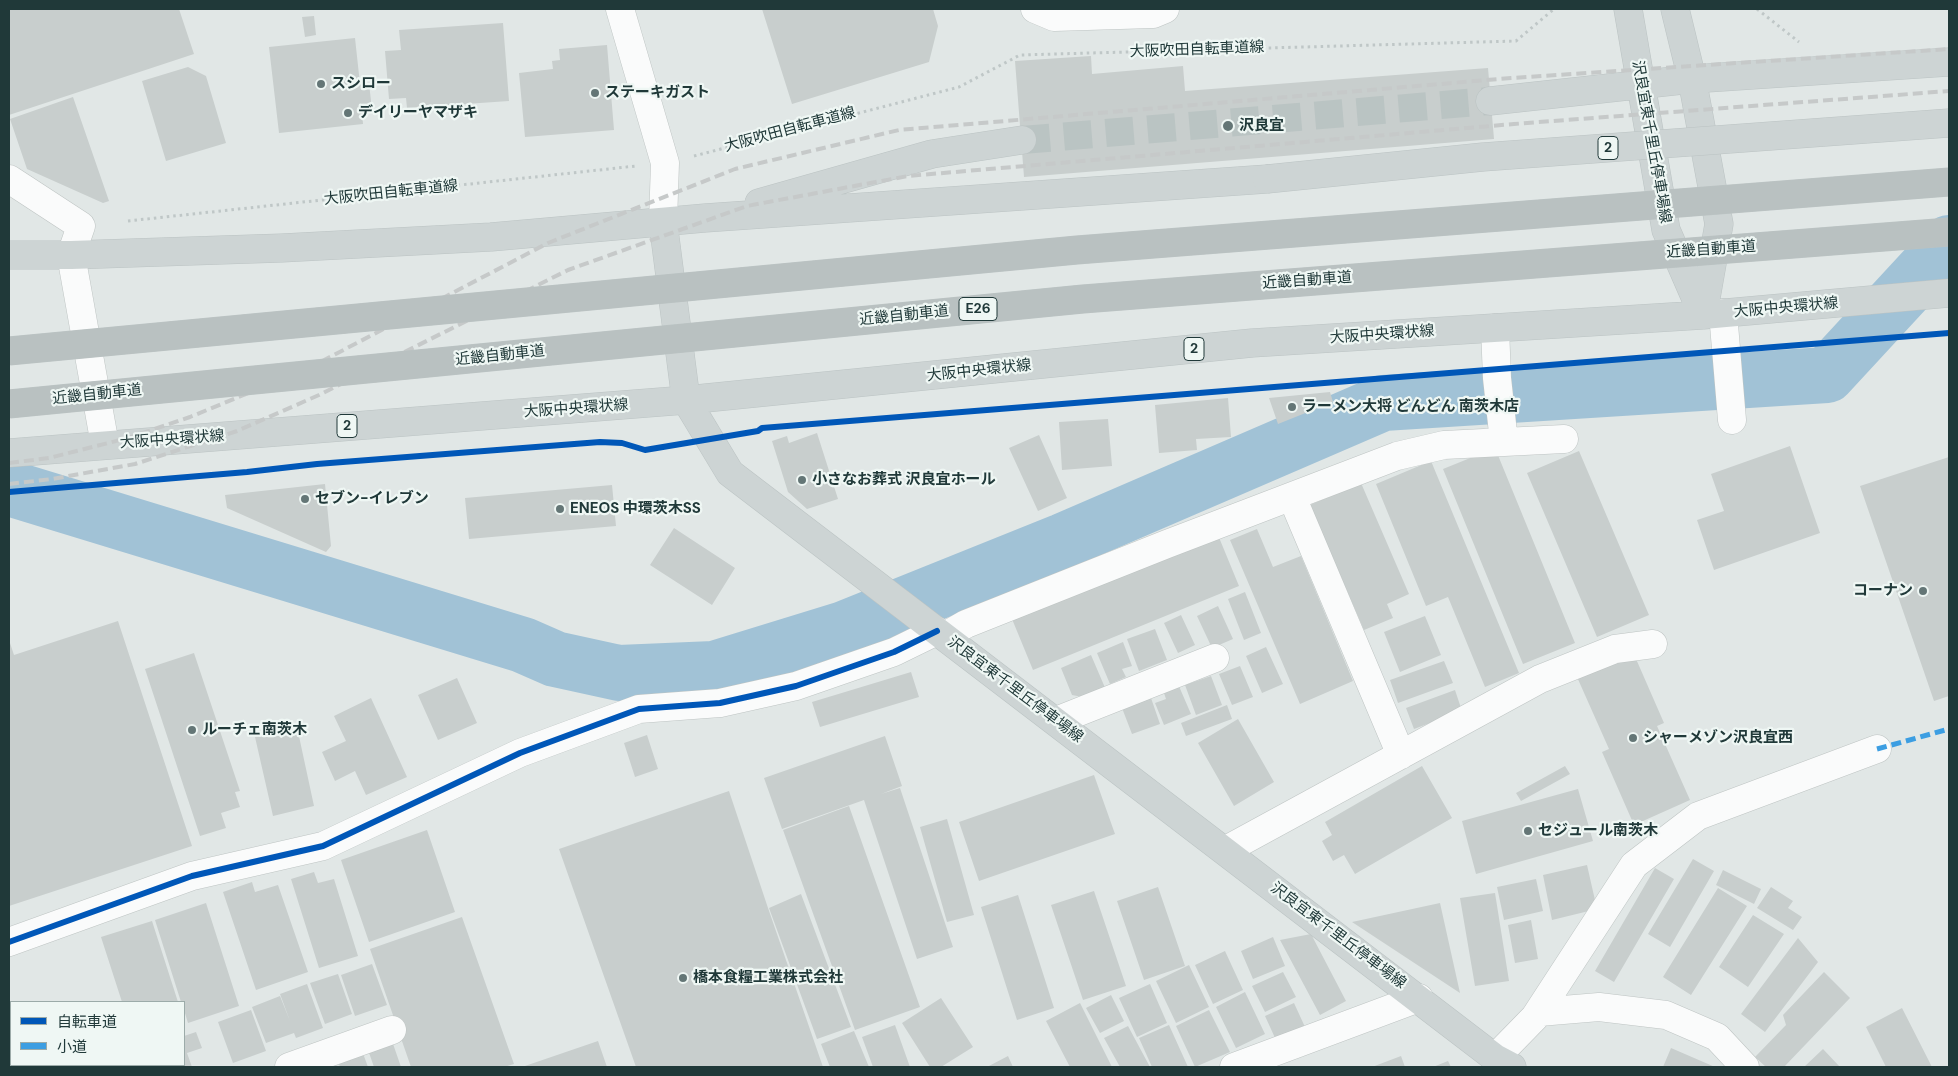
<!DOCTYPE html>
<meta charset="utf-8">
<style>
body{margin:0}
#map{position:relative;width:1958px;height:1076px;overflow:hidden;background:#e1e7e6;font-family:"DM Sans","Noto Sans JP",sans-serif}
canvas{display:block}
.frame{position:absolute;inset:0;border:10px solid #203939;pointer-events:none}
.legend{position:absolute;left:10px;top:1001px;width:175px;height:65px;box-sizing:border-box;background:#eff7f4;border:1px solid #9caba9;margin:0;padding:6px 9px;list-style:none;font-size:15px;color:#203939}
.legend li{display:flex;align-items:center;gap:10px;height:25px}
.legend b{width:25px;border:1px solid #9caba9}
</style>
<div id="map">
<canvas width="1958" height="1076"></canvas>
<div class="frame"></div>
<ul class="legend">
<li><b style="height:6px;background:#0057b8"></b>自転車道</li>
<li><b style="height:6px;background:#3c9ee2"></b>小道</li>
</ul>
</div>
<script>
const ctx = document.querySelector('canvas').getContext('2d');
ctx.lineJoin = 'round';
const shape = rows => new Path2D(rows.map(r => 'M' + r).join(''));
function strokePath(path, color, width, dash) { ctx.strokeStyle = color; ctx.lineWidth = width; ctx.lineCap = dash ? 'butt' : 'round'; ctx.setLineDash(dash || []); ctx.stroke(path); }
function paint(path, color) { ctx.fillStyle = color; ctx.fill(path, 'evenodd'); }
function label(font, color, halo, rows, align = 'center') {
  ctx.font = font + ' "DM Sans","Noto Sans JP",sans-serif'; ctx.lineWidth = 4.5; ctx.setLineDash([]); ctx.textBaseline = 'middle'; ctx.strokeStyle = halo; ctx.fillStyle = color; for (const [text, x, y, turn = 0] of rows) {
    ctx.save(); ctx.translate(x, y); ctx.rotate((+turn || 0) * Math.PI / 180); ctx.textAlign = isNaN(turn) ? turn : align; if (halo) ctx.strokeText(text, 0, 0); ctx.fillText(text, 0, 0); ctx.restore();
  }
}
strokePath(shape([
 [9,488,523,645,555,659,619,673,714,669,844,629,1063,541,1383,403,1827,375,1949,243]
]), '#a1c2d6', 56);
paint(shape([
 [9,9,179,9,194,54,9,115],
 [762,9,933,9,938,26,929,62,792,104],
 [314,16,316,35,305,37,302,17],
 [503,23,509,101,407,108,406,98,389,99,385,51,401,50,399,30],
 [355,38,360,84,369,83,372,110,362,111,363,124,279,133,269,47],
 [607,45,614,130,525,137,519,73,553,69,552,61,560,60,559,49],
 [1091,56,1092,74,1183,66,1185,91,1488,68,1494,139,1024,177,1015,61],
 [188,67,206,76,226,143,166,161,142,81],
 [73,97,109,201,103,203,27,169,10,119],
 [1330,392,1333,402,1278,424,1269,398],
 [1228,398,1231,437,1196,439,1197,450,1159,453,1155,405],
 [1108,419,1112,466,1062,470,1059,422],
 [817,433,838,499,807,509,788,492,772,441,787,436,789,443],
 [1039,435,1067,498,1038,511,1009,448],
 [1790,446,1820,533,1714,570,1697,520,1724,511,1711,474],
 [1495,448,1575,643,1523,664,1443,469],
 [1579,451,1649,615,1597,637,1527,473],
 [1949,457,1949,696,1934,701,1860,486],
 [1431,461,1519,673,1485,687,1448,597,1426,606,1376,484],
 [1361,483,1409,594,1387,604,1393,618,1364,630,1310,505],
 [325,484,331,546,326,552,227,508,225,495],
 [612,485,616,526,469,539,465,498],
 [674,528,735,568,712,605,650,565],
 [1257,529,1273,567,1301,556,1353,681,1300,704,1230,540],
 [1218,535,1239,586,1033,670,1012,619],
 [1245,592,1261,633,1244,640,1228,599],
 [1218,606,1233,639,1212,648,1197,616],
 [1181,615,1195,645,1178,653,1164,623],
 [1425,616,1441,655,1400,672,1384,632],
 [118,621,192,846,9,906,9,640,14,655],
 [1155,629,1167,660,1139,671,1127,639],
 [1123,642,1132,666,1122,669,1126,677,1110,684,1097,653],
 [1266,647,1283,684,1262,693,1246,656],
 [1633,652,1664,723,1657,726,1690,800,1634,825,1602,752,1609,749,1577,677],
 [194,653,240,791,235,792,240,807,221,813,226,828,200,836,145,669],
 [1091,655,1106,690,1088,698,1072,695,1061,668],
 [1444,661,1453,683,1398,703,1390,680],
 [1240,666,1253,697,1232,705,1219,674],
 [911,672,919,697,820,727,812,702],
 [1211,676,1222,705,1196,715,1185,685],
 [457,678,477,723,438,740,418,695],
 [1178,684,1191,714,1164,725,1155,703,1166,699,1163,690],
 [1455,690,1462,711,1414,729,1406,708],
 [371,698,407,777,366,795,355,771,335,781,322,752,346,741,334,716],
 [1151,698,1160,724,1132,734,1122,708],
 [1227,705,1232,719,1186,736,1181,723],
 [1238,719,1274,782,1234,806,1198,743],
 [297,727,314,806,273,816,255,737],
 [647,735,658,769,635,777,624,743],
 [885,736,902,786,881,794,900,788,953,947,917,959,864,800,782,829,764,778],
 [1422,766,1452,818,1355,874,1344,855,1333,861,1322,841,1332,835,1325,822],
 [1565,766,1570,774,1521,801,1516,793],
 [1094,775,1115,834,979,881,959,822],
 [1578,789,1593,841,1476,874,1462,821],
 [729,791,768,908,823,1067,636,1067,559,849],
 [849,806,920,1007,855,1030,783,830],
 [947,819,974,915,947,922,920,827],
 [427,830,455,912,369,942,341,860],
 [1693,859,1714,871,1670,947,1648,934],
 [1587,865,1597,909,1552,920,1543,875],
 [1655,868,1674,879,1614,982,1595,971],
 [1723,870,1761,889,1754,904,1716,885],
 [314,872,318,883,334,879,358,956,319,968,291,879],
 [1536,879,1543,911,1504,920,1497,887],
 [252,882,255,892,278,885,308,972,256,990,223,892],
 [1158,887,1185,966,1144,980,1117,901],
 [1771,887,1793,901,1788,908,1802,917,1793,930,1757,908],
 [1718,888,1747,906,1691,995,1663,977],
 [1094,891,1126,986,1083,1000,1051,905],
 [1495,893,1509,981,1475,986,1460,898],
 [801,894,851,1027,817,1039,769,908],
 [1018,895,1054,1008,1017,1020,981,907],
 [206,903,239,1006,188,1023,184,1010,184,1002,181,1002,155,920],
 [1440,903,1460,993,1352,922],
 [1753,915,1784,934,1748,987,1719,967],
 [462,917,514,1064,504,1067,411,1067,370,949],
 [1531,920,1538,959,1515,963,1508,925],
 [152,921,178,1002,122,1002,101,937],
 [1311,934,1346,1001,1320,1015,1280,940],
 [1273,937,1285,966,1253,979,1241,951],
 [1798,938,1818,962,1765,1032,1741,1014],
 [1225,951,1243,990,1213,1004,1195,965],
 [372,964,387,1005,355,1016,341,975],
 [1189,965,1209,1007,1176,1023,1156,981],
 [1283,972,1296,997,1265,1012,1252,986],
 [1824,972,1850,998,1784,1067,1766,1067,1755,1057,1786,1025,1783,1015],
 [338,974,352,1014,325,1024,310,983],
 [307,984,323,1028,296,1038,294,1033,266,1043,252,1007,280,996,290,1021,280,994],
 [1150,984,1167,1023,1137,1037,1119,998],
 [1245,992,1265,1034,1236,1048,1216,1007],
 [1111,995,1124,1021,1100,1033,1086,1008],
 [941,998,973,1047,941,1067,930,1067,902,1023],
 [1080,1003,1112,1067,1070,1067,1046,1021],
 [1294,1003,1305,1027,1276,1040,1265,1016],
 [1902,1008,1932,1067,1886,1067,1866,1027],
 [251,1010,266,1051,233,1063,218,1022],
 [1209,1010,1230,1052,1195,1067,1176,1026],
 [895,1025,910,1067,873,1067,862,1037],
 [1169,1025,1188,1067,1152,1067,1139,1038],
 [1128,1026,1150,1067,1120,1067,1104,1038],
 [854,1031,869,1067,830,1067,821,1044],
 [196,1032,202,1048,187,1053,192,1067,172,1067,172,1065,184,1065,184,1036],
 [391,1038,401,1067,374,1067,367,1047],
 [598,1041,607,1067,522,1067],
 [361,1048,368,1067,340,1067,337,1057],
 [1671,1048,1715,1067,1663,1067],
 [1823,1049,1840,1067,1804,1067],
 [1008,1056,1013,1067,987,1067],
 [1401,1056,1405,1067,1372,1067],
 [1448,1061,1451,1067,1433,1067],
 [105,1065,134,1065,135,1067,106,1067],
 [138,1065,170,1065,171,1067,138,1067]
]), '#c8cecd');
strokePath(shape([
 [1022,140,1490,101]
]), '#bac4c3', 28, [28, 14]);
const minor = shape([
 [620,9,665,163,663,222],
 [1035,9,1054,17,1153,14,1165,9],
 [9,179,81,226,71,255,105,445],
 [1723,313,1732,420],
 [1495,328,1497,378,1504,442],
 [1292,497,1401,755],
 [945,636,966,624,1167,544,1397,456,1444,445,1564,439],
 [1056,721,1215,658],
 [1226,850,1540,679,1615,649,1653,644],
 [9,942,192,876,323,846,520,753,639,709,720,703,796,686,894,652,937,631],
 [1539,1012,1599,1007,1666,1015,1717,1037,1745,1067],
 [289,1067,392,1030],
 [1234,1067,1419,998],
 [1499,1067,1495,1058,1535,1017,1634,865,1698,816,1877,749]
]);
const major = shape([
 [1628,9,1666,230,1703,315],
 [1675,9,1692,79,1719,224,1703,315],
 [1490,101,1692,79,1949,62],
 [759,203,932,154,1022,140],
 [663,222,686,400,730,473,1495,1058,1512,1067],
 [9,255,71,255,282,248,491,237,705,218,1267,179],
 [9,453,686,400,1252,343,1703,315,1949,293]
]);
strokePath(minor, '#bec4c3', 29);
strokePath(major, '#bbc3c3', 29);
strokePath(shape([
 [1757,9,1799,42],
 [694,156,959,87,1020,55,1516,41,1554,9],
 [128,221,636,166],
 [1755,348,1949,333],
 [1526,367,1697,353],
 [758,431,762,428,1468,371]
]), '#bfc7c7', 3, [2.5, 4]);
strokePath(minor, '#fafbfb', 28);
strokePath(major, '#cdd4d4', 28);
strokePath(shape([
 [9,463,49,458,128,438,190,417,309,368,548,243,735,169,899,130,1511,78,1949,49],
 [9,484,52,479,135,464,237,431,319,395,568,270,747,206,908,176,1514,124,1949,91]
]), '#c6c9c9', 4, [10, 5]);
const majorBridge = shape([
 [1267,179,1483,157,1949,123]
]);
const highwayBridge = shape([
 [9,351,1077,250,1949,182],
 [9,404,1083,299,1949,232]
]);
strokePath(majorBridge, '#bbc3c3', 29, []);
strokePath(highwayBridge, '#bbc3c3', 29, []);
strokePath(majorBridge, '#cdd4d4', 28);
strokePath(highwayBridge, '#b9c1c1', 28);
strokePath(shape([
 [1877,749,1949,729]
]), '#3c9ee2', 5, [10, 5]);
strokePath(shape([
 [9,492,247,472,317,464,600,442,622,443,645,450,758,431,762,428,1949,333],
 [9,942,192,876,323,846,520,753,639,709,720,703,796,686,894,652,937,631]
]), '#0057b8', 6);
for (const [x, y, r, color] of [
 [321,84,5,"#647676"],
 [595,93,5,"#647676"],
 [348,113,5,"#647676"],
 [1228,126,6,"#647676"],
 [1292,407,5,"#647676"],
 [802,480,5,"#647676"],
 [305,499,5,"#647676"],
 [560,509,5,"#647676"],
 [1923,591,5,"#647676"],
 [192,730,5,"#647676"],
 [1633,738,5,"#647676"],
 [1528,831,5,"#647676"],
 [683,978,5,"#647676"]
]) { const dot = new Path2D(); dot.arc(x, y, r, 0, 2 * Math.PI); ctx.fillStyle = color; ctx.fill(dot); strokePath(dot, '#eff7f4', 2); }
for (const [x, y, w] of [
 [1608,148,20],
 [978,309,38],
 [1194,349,20],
 [347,426,20]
]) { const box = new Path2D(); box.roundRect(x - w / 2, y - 11.5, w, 23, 4); ctx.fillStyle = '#eff7f4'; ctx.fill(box); strokePath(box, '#203939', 1); }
label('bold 14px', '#203939', null, [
 ["2",1608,148],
 ["E26",978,309],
 ["2",1194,349],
 ["2",347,426]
]);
label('15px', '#203939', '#eff7f4', [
 ["大阪吹田自転車道線",1197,50,-2],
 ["大阪吹田自転車道線",790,130,-15],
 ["沢良宜東千里丘停車場線",1651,142,80],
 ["大阪吹田自転車道線",391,193,-6],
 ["近畿自動車道",1711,250,-4],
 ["近畿自動車道",1307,281,-4],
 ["大阪中央環状線",1786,308,-5],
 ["近畿自動車道",904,316,-6],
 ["大阪中央環状線",1382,335,-4],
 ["近畿自動車道",500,356,-6],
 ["大阪中央環状線",979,371,-6],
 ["近畿自動車道",97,395,-6],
 ["大阪中央環状線",576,409,-4],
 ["大阪中央環状線",172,440,-4],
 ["沢良宜東千里丘停車場線",1015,690,37],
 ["沢良宜東千里丘停車場線",1338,936,37]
]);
label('bold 15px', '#203939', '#eff7f4', [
 ["スシロー",331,84],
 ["ステーキガスト",605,93],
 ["デイリーヤマザキ",358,113],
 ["沢良宜",1239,126],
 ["ラーメン大将 どんどん 南茨木店",1302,407],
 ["小さなお葬式 沢良宜ホール",812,480],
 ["セブン-イレブン",315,499],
 ["ENEOS 中環茨木SS",570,509],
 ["コーナン",1913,591,"right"],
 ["ルーチェ南茨木",202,730],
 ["シャーメゾン沢良宜西",1643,738],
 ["セジュール南茨木",1538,831],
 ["橋本食糧工業株式会社",693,978]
], 'left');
</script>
